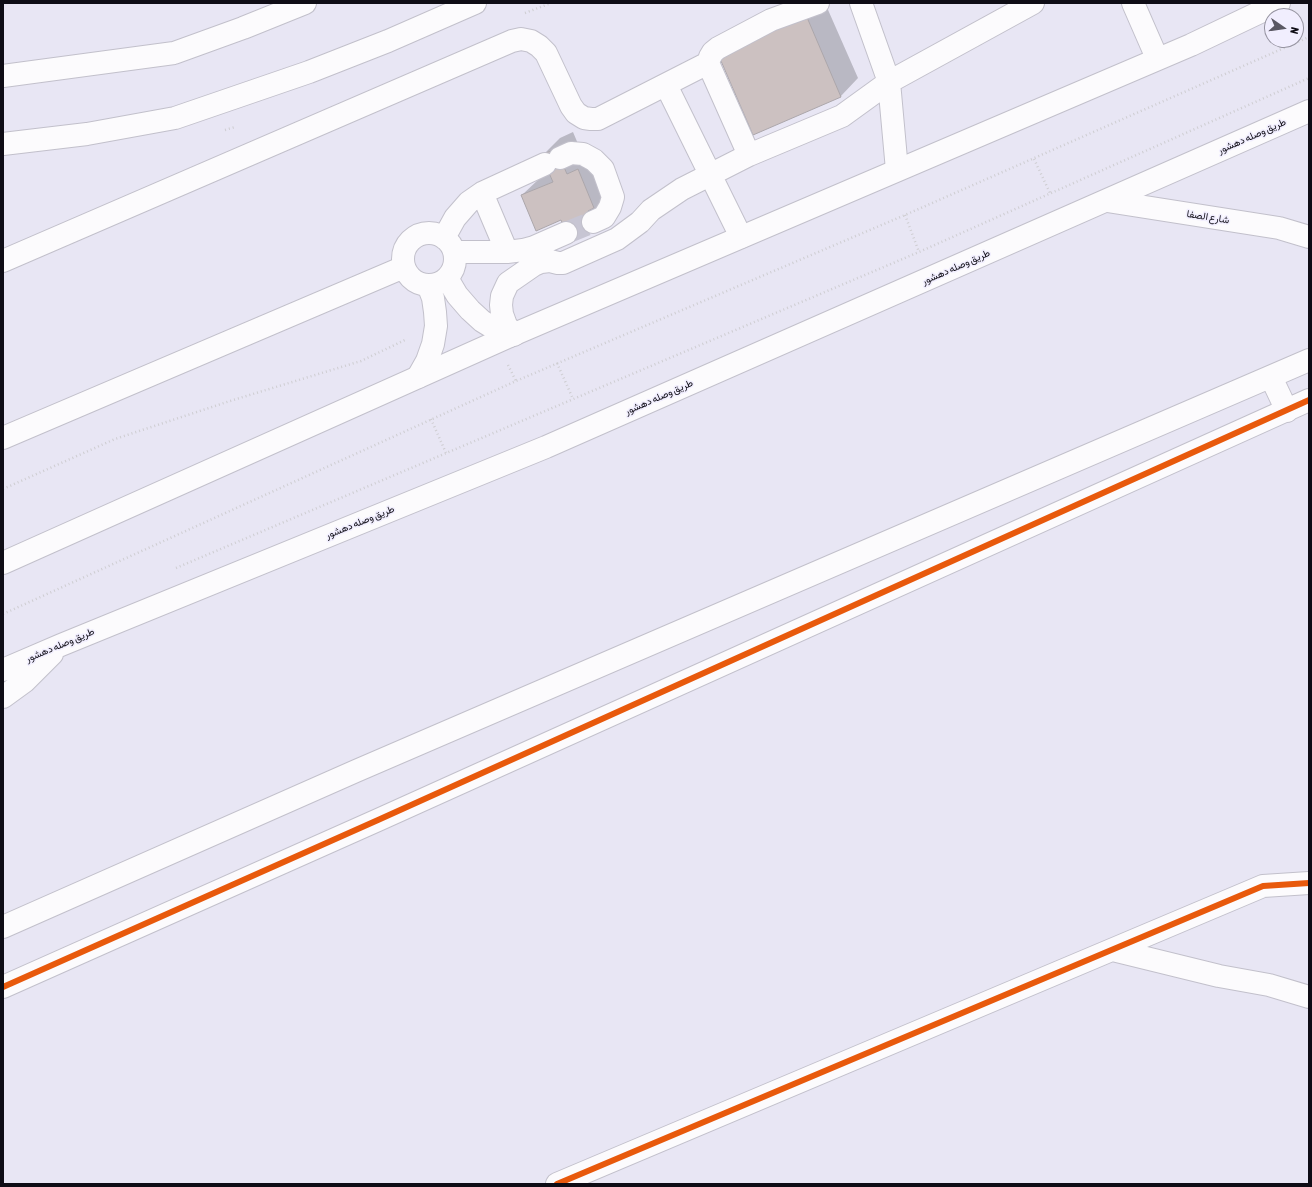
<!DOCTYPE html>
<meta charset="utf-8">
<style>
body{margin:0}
#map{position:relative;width:1312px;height:1187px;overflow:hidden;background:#e8e6f4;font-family:"Asap Condensed",sans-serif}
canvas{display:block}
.frame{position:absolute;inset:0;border:4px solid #0e0c15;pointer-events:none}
.north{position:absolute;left:1264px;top:8px;width:40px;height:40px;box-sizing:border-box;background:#f1eefe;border:1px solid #9694a1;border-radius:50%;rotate:103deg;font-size:11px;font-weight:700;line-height:16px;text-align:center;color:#0e0c15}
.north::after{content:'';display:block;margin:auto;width:14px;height:18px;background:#5a5863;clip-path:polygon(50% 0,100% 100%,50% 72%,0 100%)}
</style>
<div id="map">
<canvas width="1312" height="1187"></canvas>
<div class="frame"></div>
<div class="north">N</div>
</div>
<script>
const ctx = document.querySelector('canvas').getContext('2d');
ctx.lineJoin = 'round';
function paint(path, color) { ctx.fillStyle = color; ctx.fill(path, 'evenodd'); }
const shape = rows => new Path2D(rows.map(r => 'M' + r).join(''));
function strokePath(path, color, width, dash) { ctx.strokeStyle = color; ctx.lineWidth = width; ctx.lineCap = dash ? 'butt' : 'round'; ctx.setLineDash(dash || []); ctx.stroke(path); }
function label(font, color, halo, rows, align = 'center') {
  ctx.font = font + ' "Asap Condensed",Vazirmatn,sans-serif'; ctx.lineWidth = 3; ctx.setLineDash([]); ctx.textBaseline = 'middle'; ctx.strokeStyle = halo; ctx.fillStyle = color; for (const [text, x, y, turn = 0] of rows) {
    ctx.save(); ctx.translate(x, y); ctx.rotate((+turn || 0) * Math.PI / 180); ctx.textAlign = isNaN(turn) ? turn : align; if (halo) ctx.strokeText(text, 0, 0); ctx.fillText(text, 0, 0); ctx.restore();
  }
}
paint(shape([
 [825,3,858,78,841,96,754,134,719,54],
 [573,132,584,158,596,153,612,211,561,219,522,195,540,178,543,155,560,138]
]), '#0003');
const building = shape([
 [806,15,841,97,753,135,718,54,806,15],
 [556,149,567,174,578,169,594,208,588,211,595,229,569,240,561,220,536,231,521,195,553,182,541,155,556,149]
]);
paint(building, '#ccc1c1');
strokePath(building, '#aba6aa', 1);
strokePath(shape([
 [566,233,593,222]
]), '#c7c5d3', 22, [22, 11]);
const minor = shape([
 [861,3,889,82,897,170],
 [1133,3,1157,58],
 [3,76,174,53,243,28,305,3],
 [666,85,741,237],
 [3,144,87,134,175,118,309,72,388,41,475,3],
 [749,155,708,63,710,57,713,52,718,48,771,20,818,3],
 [560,158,571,153,583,154,594,160,603,169,613,197,610,207,604,217,593,222],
 [482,193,507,252],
 [1107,201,1279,228,1309,237],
 '403 259a26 26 0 1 1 52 0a26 26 0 1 1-52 0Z',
 [444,238,455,218,469,202,482,193,545,164],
 [454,252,507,252,523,250,534,247,566,233],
 [3,261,512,41,521,39,531,41,539,46,546,53,571,106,576,113,584,118,591,119,598,119,708,63],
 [447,278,457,295,470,310,482,321,495,329,510,336],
 [514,335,506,325,502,314,501,305,502,296,508,283,534,265,541,262,550,261,558,263,563,263,617,239,640,222,651,210,682,189,749,155,842,116,889,82,1033,3],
 [418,377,427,361,433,344,436,326,435,312,433,298,428,285],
 [1271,377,1287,411],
 [3,438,404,267],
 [3,927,356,771,1309,360],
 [1113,950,1219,976,1269,985,1309,997],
 [3,987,378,820,1309,400],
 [557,1184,1263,886,1309,883]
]);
const major = shape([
 [3,563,510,336,1191,45,1279,3],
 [3,670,61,645,546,447,1309,111],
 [3,697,25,681,52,654]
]);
strokePath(minor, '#c2c0cb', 24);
strokePath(major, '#c2c0cb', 24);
strokePath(shape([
 [525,13,551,3],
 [225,130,235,127],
 [1034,159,1050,193],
 [905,215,919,252],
 [557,363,573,399],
 [508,365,516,381],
 [431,419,446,453],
 [3,489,115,439,230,401,361,361,407,339],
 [176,568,919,252,1309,78],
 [3,614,516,381,905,215,1309,37]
]), '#cecdd1', 2.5, [1, 3]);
strokePath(minor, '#fcfbfd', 22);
strokePath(major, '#fcfbfd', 22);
strokePath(shape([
 [3,987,378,820,1309,400],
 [557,1184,1263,886,1309,883]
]), '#e8590c', 6);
label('10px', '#0e0c15', '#f1eefe', [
 ["طريق وصله دهشور",1252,136,-24],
 ["شارع الصفا",1208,217,9],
 ["طريق وصله دهشور",956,267,-24],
 ["طريق وصله دهشور",659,397,-24],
 ["طريق وصله دهشور",360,522,-22],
 ["طريق وصله دهشور",60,645,-23]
]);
</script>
